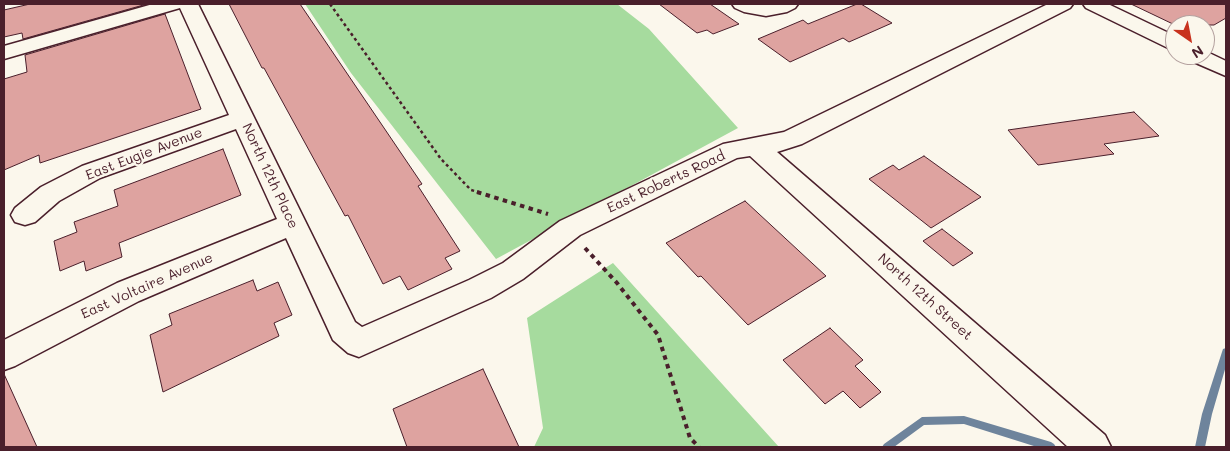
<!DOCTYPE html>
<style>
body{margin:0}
#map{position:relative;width:1230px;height:451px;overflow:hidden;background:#fbf7ec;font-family:Mali,sans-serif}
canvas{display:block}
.frame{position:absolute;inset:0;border:5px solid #4a1f2b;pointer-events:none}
.north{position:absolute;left:1165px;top:15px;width:50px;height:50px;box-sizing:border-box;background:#fbf7ec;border:1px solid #b4a19f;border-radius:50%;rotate:147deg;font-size:14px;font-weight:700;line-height:20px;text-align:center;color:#4a1f2b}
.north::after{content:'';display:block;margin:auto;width:18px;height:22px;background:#c8321e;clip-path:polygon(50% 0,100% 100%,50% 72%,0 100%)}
</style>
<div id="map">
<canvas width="1230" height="451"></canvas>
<div class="frame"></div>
<div class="north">N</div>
</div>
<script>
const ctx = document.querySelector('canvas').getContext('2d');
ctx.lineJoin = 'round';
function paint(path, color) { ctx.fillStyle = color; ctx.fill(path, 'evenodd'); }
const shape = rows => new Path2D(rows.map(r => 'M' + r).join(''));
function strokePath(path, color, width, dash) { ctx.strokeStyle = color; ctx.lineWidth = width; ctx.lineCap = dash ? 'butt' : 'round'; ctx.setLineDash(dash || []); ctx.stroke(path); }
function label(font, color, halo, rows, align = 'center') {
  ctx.font = font + ' Mali,sans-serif'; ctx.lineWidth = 4.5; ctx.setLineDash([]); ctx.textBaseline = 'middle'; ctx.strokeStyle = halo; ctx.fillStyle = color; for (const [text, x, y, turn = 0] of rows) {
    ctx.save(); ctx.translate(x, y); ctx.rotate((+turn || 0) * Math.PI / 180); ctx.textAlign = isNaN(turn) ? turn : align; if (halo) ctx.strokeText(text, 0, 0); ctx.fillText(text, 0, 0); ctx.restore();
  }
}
paint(shape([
 [305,4,617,4,649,29,738,128,496,259,351,73],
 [613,263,779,447,534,447,543,428,527,318]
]), '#a6db9e');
paint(shape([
 [1226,348,1226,366,1212,414,1205,447,1195,447,1202,414,1222,352,1223,349,1226,348],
 [964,416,1051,442,1054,444,1056,447,1037,447,964,424,924,425,894,447,882,447,884,444,922,417,964,416]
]), '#6e849c');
const building = shape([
 [30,4,147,4,23,39,22,33,4,37,4,10,30,4],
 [229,4,300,4,422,184,418,186,460,251,445,258,452,269,408,290,400,276,383,284,348,215,345,216,264,68,262,68,229,4],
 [659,4,710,4,739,24,713,34,707,30,697,33,659,4],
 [857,4,861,4,892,23,849,42,843,38,790,62,758,39,803,20,808,24,857,4],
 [1131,4,1226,4,1226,18,1214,25,1175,25,1131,4],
 [165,14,201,109,40,163,39,155,4,170,4,79,27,72,25,55,165,14],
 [1134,112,1159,136,1104,144,1114,154,1038,165,1008,130,1134,112],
 [223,149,241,195,119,243,122,257,86,271,84,261,60,271,54,241,77,232,74,222,118,206,114,190,223,149],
 [924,156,981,197,931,228,869,179,893,165,899,170,924,156],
 [745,201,826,276,748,325,701,276,698,277,666,243,745,201],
 [942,229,973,253,953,266,923,241,942,229],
 [253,280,257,291,278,282,292,315,274,323,279,336,163,392,150,335,172,325,169,314,253,280],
 [830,328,863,360,855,366,881,392,860,408,843,391,825,404,783,360,830,328],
 [483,369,519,447,407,447,393,409,483,369],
 [4,374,37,447,4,447,4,374]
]);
paint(building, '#dea3a0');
strokePath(building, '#4a1f2b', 1);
const minor = shape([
 [153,4,198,4,355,322,362,327,469,280,503,263,560,221,723,144,784,132,1048,4,1073,4,1070,8,802,144,777,152,1105,435,1111,447,1068,447,750,156,737,158,580,235,523,279,491,298,359,357,348,353,333,340,286,238,139,301,15,366,4,370,4,340,117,283,277,219,236,129,100,178,59,201,35,222,25,225,15,222,11,215,15,208,41,187,82,166,229,115,180,8,4,59,4,46,153,4],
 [732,4,798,4,795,8,787,12,766,16,744,12,735,8,732,4],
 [1083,4,1108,4,1175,36,1175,50,1168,48,1086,8,1083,4],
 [1205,51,1226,61,1226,76,1189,60,1186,55,1205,55,1205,51]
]);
strokePath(minor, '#4a1f2b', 3);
strokePath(shape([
 [330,4,441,159,471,190,481,193]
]), '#4a1f2b', 2.5, [3, 3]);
strokePath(shape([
 [477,192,548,214],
 [585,248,617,283,658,335,690,438,699,447]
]), '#4a1f2b', 4, [4.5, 4.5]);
paint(minor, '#fbf7ec');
label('14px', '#4a1f2b', '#fbf7ec', [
 ["East Eugie Avenue",144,154,-21],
 ["North 12th Place",270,176,65],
 ["East Roberts Road",666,182,-25],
 ["East Voltaire Avenue",147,286,-24],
 ["North 12th Street",925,297,42]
]);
</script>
